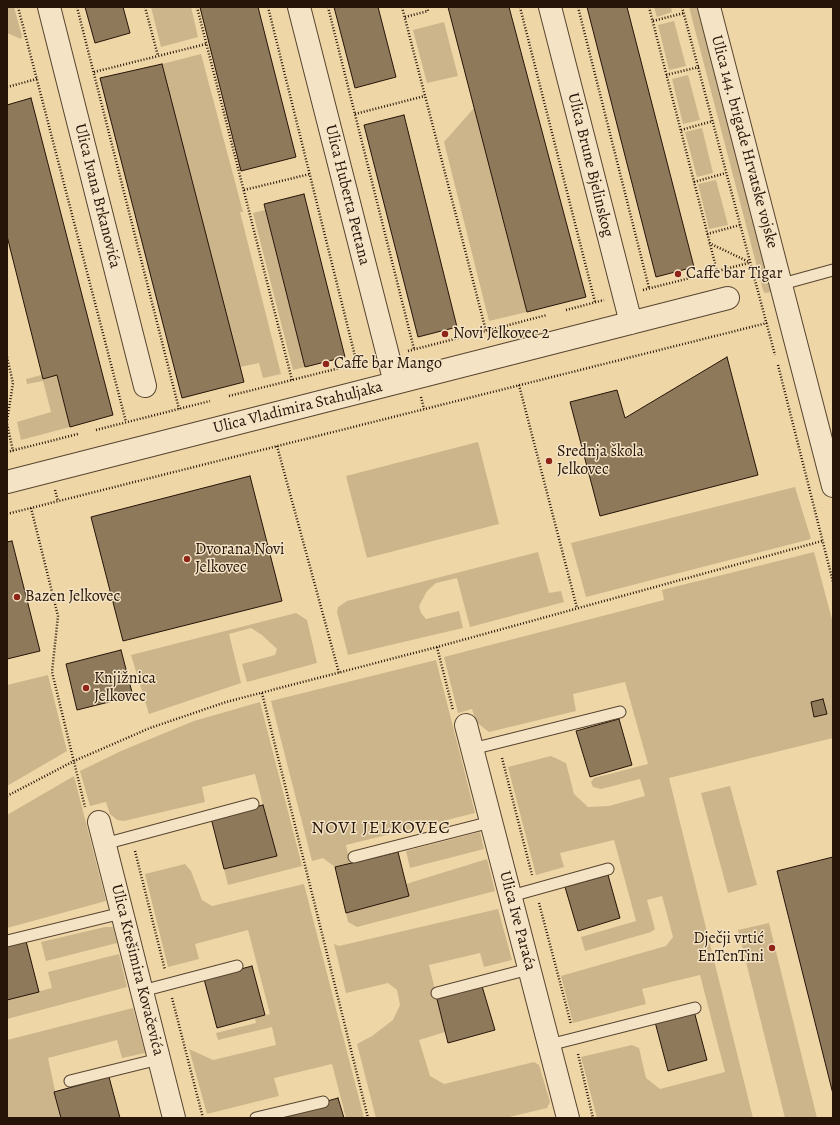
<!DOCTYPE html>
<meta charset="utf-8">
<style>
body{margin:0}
#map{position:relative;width:840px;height:1125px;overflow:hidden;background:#eed6a6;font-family:Alegreya,serif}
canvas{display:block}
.frame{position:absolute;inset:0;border:8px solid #261408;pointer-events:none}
</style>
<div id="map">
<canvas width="840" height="1125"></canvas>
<div class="frame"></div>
</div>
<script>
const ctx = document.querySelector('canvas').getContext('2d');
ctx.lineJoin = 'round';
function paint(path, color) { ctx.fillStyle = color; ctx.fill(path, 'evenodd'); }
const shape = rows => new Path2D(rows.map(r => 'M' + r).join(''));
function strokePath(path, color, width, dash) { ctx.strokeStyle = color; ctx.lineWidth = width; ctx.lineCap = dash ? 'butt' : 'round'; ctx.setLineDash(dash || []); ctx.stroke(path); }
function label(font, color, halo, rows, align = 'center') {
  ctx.font = font + ' Alegreya,serif'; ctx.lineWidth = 3; ctx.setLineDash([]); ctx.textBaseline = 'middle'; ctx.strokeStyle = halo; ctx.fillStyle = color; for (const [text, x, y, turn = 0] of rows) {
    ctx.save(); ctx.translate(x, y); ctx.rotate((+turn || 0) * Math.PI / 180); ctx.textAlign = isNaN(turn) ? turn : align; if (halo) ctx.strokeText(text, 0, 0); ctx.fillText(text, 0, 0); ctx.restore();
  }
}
paint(shape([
 [7,7,14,7,22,36,21,39,7,33],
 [151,7,191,7,198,37,161,47],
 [654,7,671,7,672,12,657,17],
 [689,7,697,7,772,292,765,293,763,290],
 [674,21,686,66,669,70,658,25],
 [444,22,458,76,427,83,413,30],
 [201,54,243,212,240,212,281,374,263,378,259,363,240,367,162,64],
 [688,75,700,120,683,124,672,79],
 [474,108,527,312,489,321,444,142],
 [702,128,713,173,697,177,685,132],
 [716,180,728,225,709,229,698,184],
 [265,210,305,367,293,370,253,213],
 [42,375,43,379,57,375,70,427,21,440,17,422,51,412,43,381,27,384,26,379],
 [478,442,499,524,367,558,346,476],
 [795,487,811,539,586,597,571,543],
 [538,552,549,593,561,591,564,602,470,627,457,578,436,583,427,591,419,606,421,613,426,619,459,611,463,628,348,655,337,612,338,607,347,601],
 [814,552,833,623,833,738,669,778,753,1118,597,1118,581,1057,632,1045,639,1048,646,1078,660,1089,725,1072,700,975,642,989,646,1004,573,1023,561,976,666,946,673,937,662,896,647,900,655,929,651,932,585,951,581,937,636,921,614,840,560,853,564,867,536,875,508,767,551,756,566,763,574,794,588,807,609,806,645,796,640,779,601,789,593,787,591,782,594,778,648,764,625,682,573,694,576,711,489,732,476,722,472,709,458,713,444,657,664,600,662,590],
 [296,613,307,620,317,663,247,682,242,664,275,655,277,649,262,635,251,628,229,634,241,683,149,714,131,655],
 [436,660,475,813,346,845,350,863,335,867,323,858,312,861,271,701],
 [48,675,67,751,7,786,7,685],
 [260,702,302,866,228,885,224,869,276,856,255,774,202,787,205,802,124,821,117,820,110,814,106,802,90,806,80,771,121,751,194,721],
 [74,776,106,901,7,928,7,815],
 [730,786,757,885,728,893,701,793],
 [480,832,484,849,410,868,406,851],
 [487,859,495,891,357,927,348,922,346,913,409,896,406,884],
 [185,864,191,871,202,900,212,906,304,884,364,1118,346,1118,332,1064,274,1078,279,1096,207,1114,189,1049,213,1060,276,1045,272,1027,218,1040,216,1033,256,1023,255,1018,270,1014,248,930,195,944,199,959,168,967,145,874],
 [498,909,512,960,484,967,480,953,429,965,445,1032,419,1040,430,1076,444,1084,534,1062,539,1065,550,1102,547,1108,505,1118,376,1118,357,1044,372,1036,393,1020,400,1005,397,990,388,983,346,993,334,944,339,946],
 [769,923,817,1118,785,1118,738,930],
 [105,927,113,927,117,943,46,961,41,942],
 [119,954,127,987,7,1019,7,1000,52,988,48,972],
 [133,1008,145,1053,122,1058,117,1040,48,1058,61,1118,7,1118,7,1040]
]), '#ccb58b');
const building = shape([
 [85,7,123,7,130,33,95,43,85,7],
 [200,7,258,7,296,157,241,171,200,7],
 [334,7,378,7,396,77,355,88,334,7],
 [448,7,509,7,586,297,527,312,448,7],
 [587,7,627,7,694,267,656,277,587,7],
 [162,64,244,382,182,398,100,78,162,64],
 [31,98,113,415,70,427,57,375,43,379,7,236,7,105,31,98],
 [404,115,457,327,418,337,364,125,404,115],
 [304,194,345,357,305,367,264,204,304,194],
 [727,357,758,475,600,516,570,402,617,390,625,418,727,357],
 [250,476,282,601,123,641,91,517,250,476],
 [12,541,40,651,7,659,7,542,12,541],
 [121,650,133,696,77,710,66,664,121,650],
 [823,699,827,714,814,717,811,702,823,699],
 [619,719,632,765,590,777,576,731,619,719],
 [263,805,277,856,224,869,211,818,263,805],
 [398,852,409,896,346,913,335,867,398,852],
 [833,857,833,1094,777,871,833,857],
 [608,875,620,918,578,931,565,887,608,875],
 [26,941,39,992,7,1000,7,946,26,941],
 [252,966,265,1015,217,1028,204,979,252,966],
 [482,986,495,1030,448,1043,437,999,482,986],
 [694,1011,707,1060,668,1071,655,1022,694,1011],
 [109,1077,120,1118,61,1118,54,1092,109,1077],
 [338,1098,344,1118,286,1118,285,1113,338,1098]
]);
paint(building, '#8e795a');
strokePath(building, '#261408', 1);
const service = shape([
 [782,284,833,270],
 [472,749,620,712],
 [104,844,253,804],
 [354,857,491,822],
 [511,896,608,869],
 [7,941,122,913],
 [142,991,237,966],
 [437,993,529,969],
 [549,1045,695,1008],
 [70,1081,159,1059],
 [256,1118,323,1102]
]);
const minor = shape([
 [49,7,145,386],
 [299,7,395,383],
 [550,7,631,323],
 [709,7,833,486],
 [7,482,728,298],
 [466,725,568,1118],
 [99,822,174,1118]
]);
strokePath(service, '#584430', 13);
strokePath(minor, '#584430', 24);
strokePath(shape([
 [18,7,126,422],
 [77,7,179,409],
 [145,7,158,56,206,44],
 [197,7,292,380],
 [268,7,357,364],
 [328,7,414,349],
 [402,7,486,331],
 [520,7,595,302],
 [578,7,649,288],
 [649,7,717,271],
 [682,7,775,355],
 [405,17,428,11,427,7],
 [653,21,684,13],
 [94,72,158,56],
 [666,75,699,67],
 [7,87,37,79],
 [355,114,425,96],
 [681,130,713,121],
 [694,182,726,173],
 [244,190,310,174],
 [707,234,740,225],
 [709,243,749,262],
 [643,290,749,263],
 [566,310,604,300],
 [408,351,547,315],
 [7,357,13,383,7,421],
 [778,365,833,582],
 [519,385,577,608],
 [229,396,367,361],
 [421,397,424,409],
 [7,424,13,451],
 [96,430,210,401],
 [277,446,339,673],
 [7,452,78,434],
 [55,490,58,501],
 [31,508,58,616,52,672,85,807],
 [7,514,767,323],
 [437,647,453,710],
 [262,693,368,1118],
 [502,758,532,875],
 [7,796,74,761,150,728,226,702,437,647,822,541],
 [135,851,165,970],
 [539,903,571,1024],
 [172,998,203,1118],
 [578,1054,593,1118]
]), '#261408', 2.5, [1, 2]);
strokePath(service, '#f4e4c5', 11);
strokePath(minor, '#f4e4c5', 22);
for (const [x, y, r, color] of [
 [678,274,4,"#8f2418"],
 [445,334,4,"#8f2418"],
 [326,364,4,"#8f2418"],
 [549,461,4,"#8f2418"],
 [187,559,4,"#8f2418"],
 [17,597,4,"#8f2418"],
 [86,688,4,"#8f2418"],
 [772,948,4,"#8f2418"]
]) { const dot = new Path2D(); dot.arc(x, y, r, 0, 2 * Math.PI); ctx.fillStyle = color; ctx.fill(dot); strokePath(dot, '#f4e4c5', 1.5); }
label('16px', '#261408', '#f4e4c5', [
 ["Ulica 144. brigade Hrvatske vojske",744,142,75],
 ["Ulica Brune Bjelinskog",590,165,76],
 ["Ulica Huberta Pettana",347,195,76],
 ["Ulica Ivana Brkanovića",97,196,76],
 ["Ulica Vladimira Stahuljaka",298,408,-14],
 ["Ulica Ive Paraća",517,921,75],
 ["Ulica Krešimira Kovačevića",137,970,76]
]);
label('16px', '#261408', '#f4e4c5', [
 ["Caffe bar Tigar",686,274],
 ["Novi Jelkovec 2",453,334],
 ["Caffe bar Mango",334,364],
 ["Srednja škola",557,452],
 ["Jelkovec",557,470],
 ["Dvorana Novi",195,550],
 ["Jelkovec",195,568],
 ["Bazen Jelkovec",25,597],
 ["Knjižnica",94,679],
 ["Jelkovec",94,697],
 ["Dječji vrtić",764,939,"right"],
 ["EnTenTini",764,957,"right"]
], 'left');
ctx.letterSpacing = '1px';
label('18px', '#261408', '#f4e4c5', [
 ["NOVI JELKOVEC",381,829]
]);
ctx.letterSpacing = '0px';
</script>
